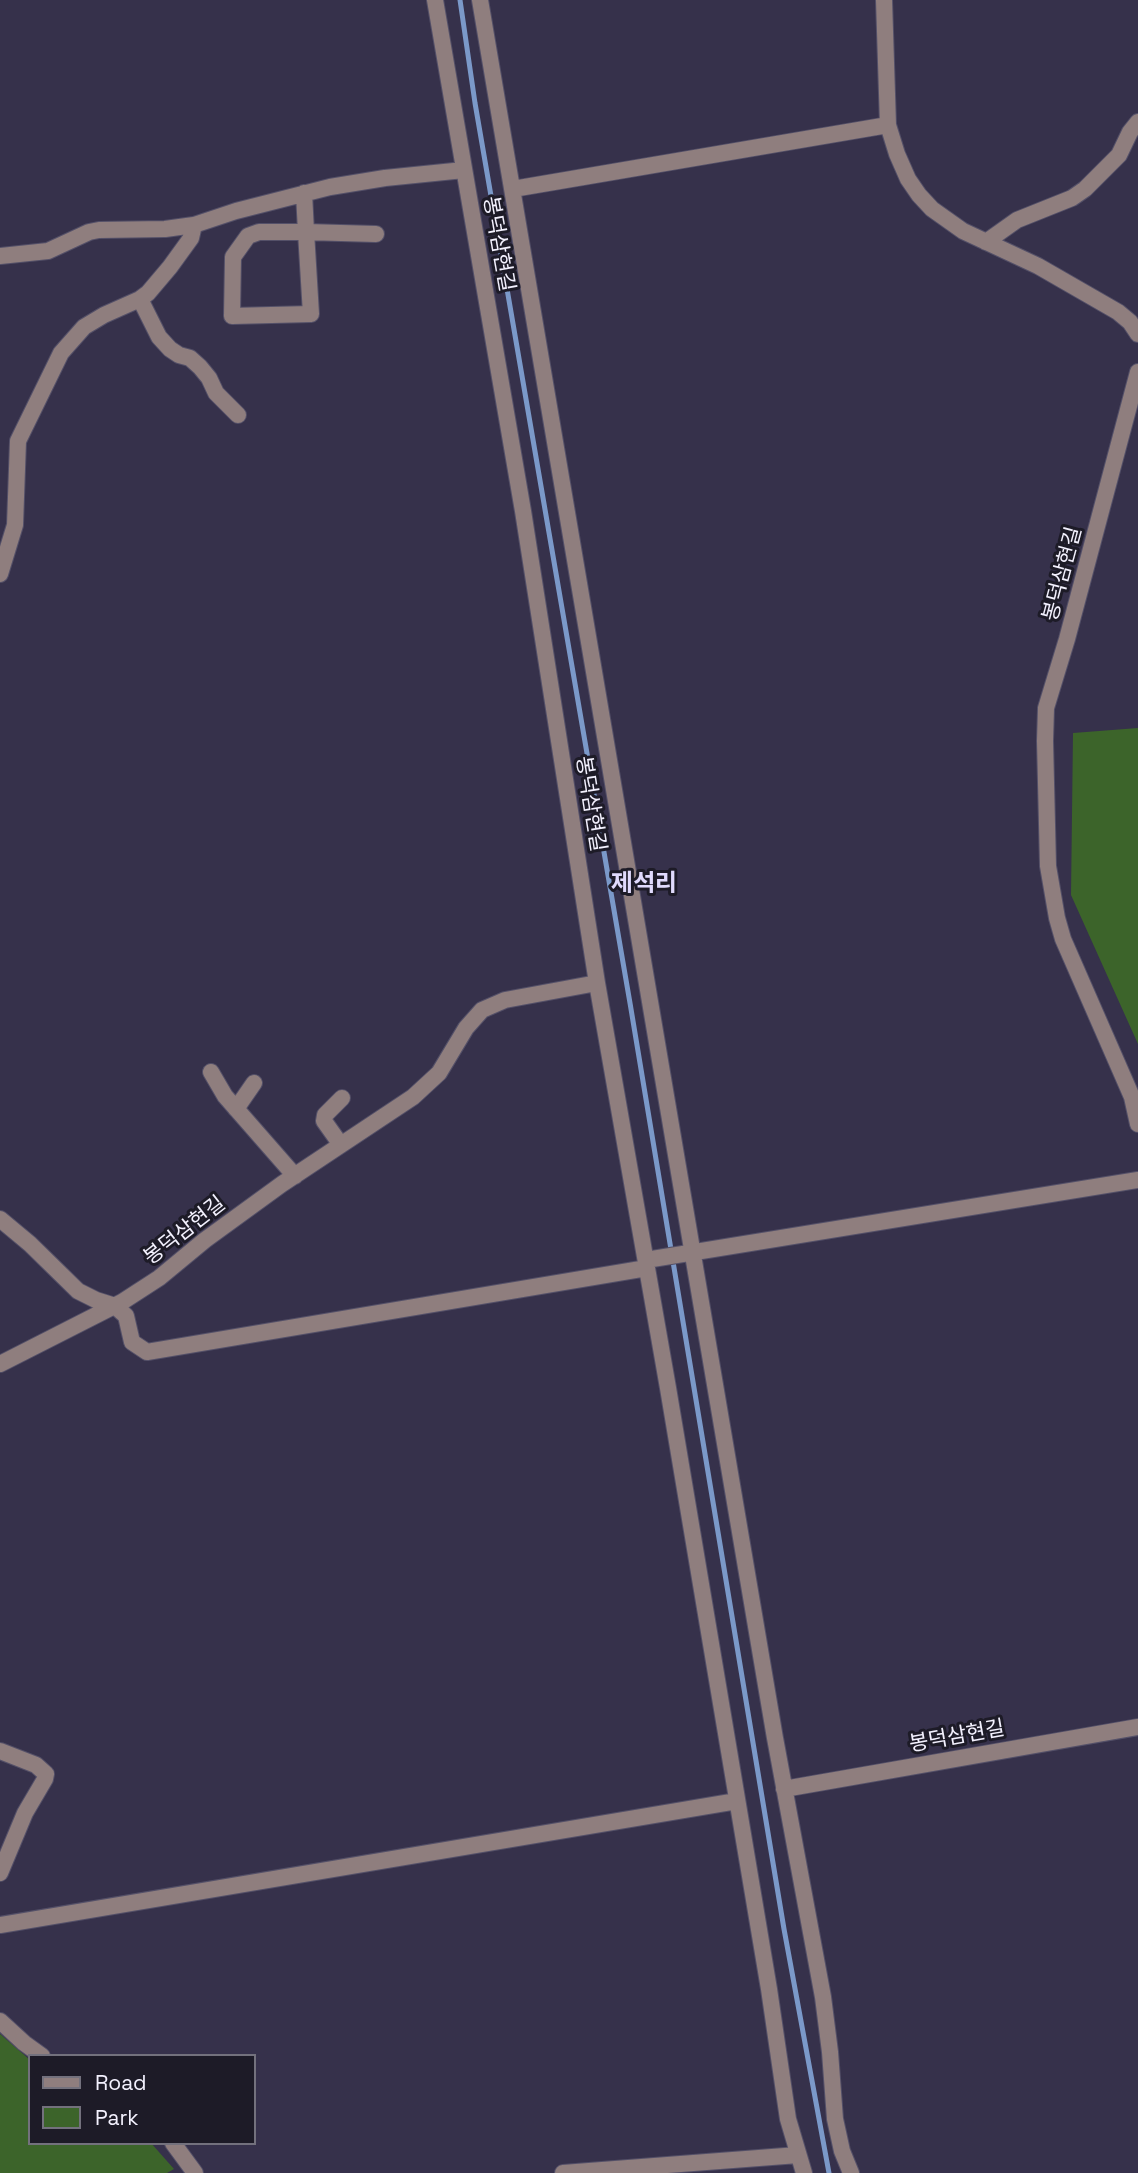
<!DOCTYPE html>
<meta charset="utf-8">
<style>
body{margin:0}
#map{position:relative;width:1138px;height:2173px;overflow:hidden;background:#36314b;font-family:"Space Grotesk",sans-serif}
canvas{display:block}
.legend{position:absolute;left:28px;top:2054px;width:228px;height:91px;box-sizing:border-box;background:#1d1b27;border:2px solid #73717d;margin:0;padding:9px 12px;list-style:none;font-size:21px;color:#f3f1fe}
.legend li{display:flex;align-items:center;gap:14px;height:35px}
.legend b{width:35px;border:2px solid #73717d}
</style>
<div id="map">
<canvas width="1138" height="2173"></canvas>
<ul class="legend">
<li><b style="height:9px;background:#8f7e7e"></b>Road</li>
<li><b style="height:19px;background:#3c642a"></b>Park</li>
</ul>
</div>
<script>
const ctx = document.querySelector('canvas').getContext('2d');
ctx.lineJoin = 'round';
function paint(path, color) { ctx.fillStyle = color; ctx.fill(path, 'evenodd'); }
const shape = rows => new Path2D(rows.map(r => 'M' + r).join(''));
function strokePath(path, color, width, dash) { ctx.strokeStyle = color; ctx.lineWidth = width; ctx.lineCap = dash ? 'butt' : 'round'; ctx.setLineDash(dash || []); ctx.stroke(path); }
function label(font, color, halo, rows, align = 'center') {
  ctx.font = font + ' "Space Grotesk","Noto Sans KR",sans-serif'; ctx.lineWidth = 6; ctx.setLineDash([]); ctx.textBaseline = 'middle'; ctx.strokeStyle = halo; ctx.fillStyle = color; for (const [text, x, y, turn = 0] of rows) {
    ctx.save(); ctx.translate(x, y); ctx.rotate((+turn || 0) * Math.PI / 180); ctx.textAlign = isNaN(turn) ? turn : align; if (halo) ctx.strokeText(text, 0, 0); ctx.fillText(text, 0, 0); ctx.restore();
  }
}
paint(shape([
 [1138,728,1138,1044,1071,895,1073,733],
 [0,2034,30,2060,30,2143,151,2143,174,2169,167,2173,0,2173]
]), '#3c642a');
strokePath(shape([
 [460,0,475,103,630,1003,784,1929,829,2173]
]), '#7b99c9', 5);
const minor = shape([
 [480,0,775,1738,823,1997,830,2052,835,2119,842,2151,851,2173],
 [884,0,888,125,897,154,908,179,919,195,932,209,963,231,1038,266,1118,312,1130,322,1138,334],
 [513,189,888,125],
 [304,193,306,232,311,314,232,316,233,257,248,236,259,232,306,232,376,234],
 [986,242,1017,220,1072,198,1085,189,1119,155,1130,132,1138,122],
 [0,256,48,251,89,232,99,230,165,229,194,225],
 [140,299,159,337,170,349,179,355,190,358,200,367,209,378,216,393,238,415],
 [1138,372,1067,639,1046,708,1045,741,1048,866,1057,918,1063,939,1132,1097,1138,1124],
 [0,574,15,525,18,441,61,353,84,327,104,315,140,299,148,293,170,267,191,238,194,225,236,211,330,187,385,178,464,170],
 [597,983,668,1388,769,1989,788,2119,804,2173],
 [211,1072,225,1096,295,1176],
 [236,1109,254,1083],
 [341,1145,324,1121,325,1115,342,1098],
 [0,1219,30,1244,78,1291,96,1300,115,1306,126,1316,132,1342,147,1352,647,1268],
 [646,1260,1138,1180],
 [0,1364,122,1302,159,1278,205,1240,282,1184,413,1097,439,1073,466,1028,482,1010,505,1000,597,983,523,511,435,0],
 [0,1751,36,1765,46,1774,45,1779,25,1813,0,1873],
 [784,1789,1138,1727],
 [0,1925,737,1801],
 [0,2021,24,2043,42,2056],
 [173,2143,195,2173],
 [563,2173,798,2155]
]);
strokePath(minor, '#545068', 18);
strokePath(minor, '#8f7e7e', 16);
label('21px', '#f3f1fe', '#1d1b27', [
 ["봉덕삼현길",498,244,80],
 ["봉덕삼현길",1063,574,-75],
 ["봉덕삼현길",590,804,81],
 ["봉덕삼현길",185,1231,-38],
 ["봉덕삼현길",957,1737,-10]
]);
label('bold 24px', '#e0dafc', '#1d1b27', [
 ["제석리",644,884]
]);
</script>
